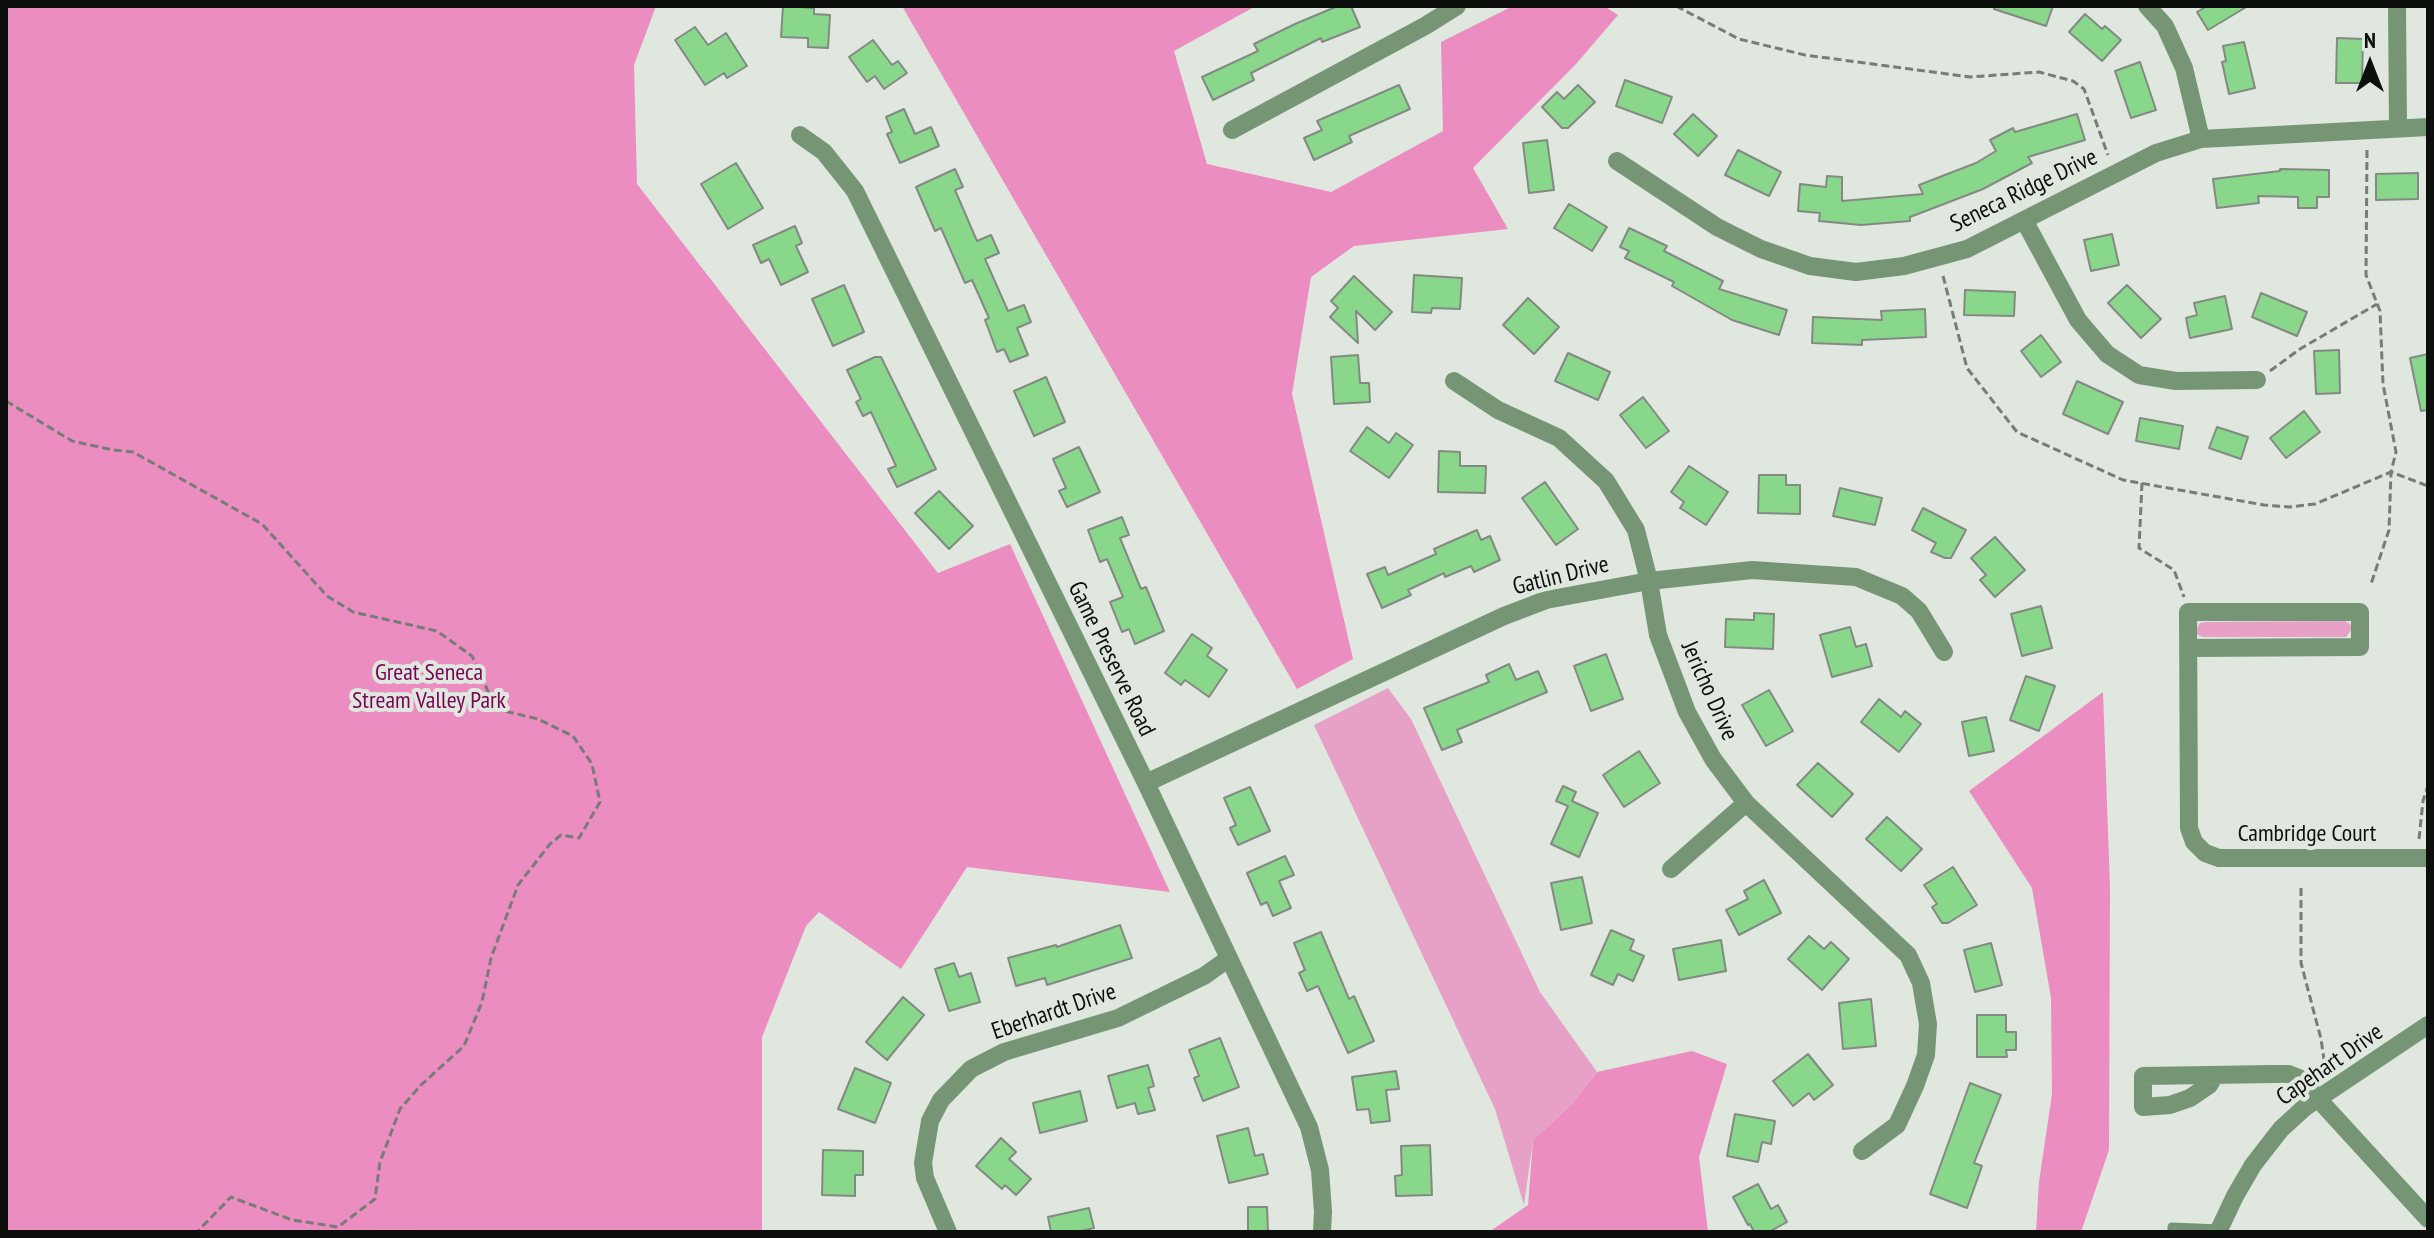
<!DOCTYPE html>
<style>
body{margin:0}
#map{position:relative;width:2434px;height:1238px;overflow:hidden;background:#dfe7de;font-family:"PT Sans Narrow",sans-serif}
canvas{display:block}
.frame{position:absolute;inset:0;border:8px solid #0d0f0d;pointer-events:none}
.north{position:absolute;left:2330px;top:24px;width:80px;height:80px;-webkit-text-stroke:6px #dfe7de;paint-order:stroke;rotate:0deg;font-size:22px;font-weight:700;line-height:32px;text-align:center;color:#0d0f0d}
.north::after{content:'';display:block;margin:auto;width:28px;height:36px;background:#0d0f0d;clip-path:polygon(50% 0,100% 100%,50% 72%,0 100%)}
</style>
<div id="map">
<canvas width="2434" height="1238"></canvas>
<div class="frame"></div>
<div class="north">N</div>
</div>
<script>
const ctx = document.querySelector('canvas').getContext('2d');
ctx.lineJoin = 'round';
function paint(path, color) { ctx.fillStyle = color; ctx.fill(path, 'evenodd'); }
const shape = rows => new Path2D(rows.map(r => 'M' + r).join(''));
function strokePath(path, color, width, dash) { ctx.strokeStyle = color; ctx.lineWidth = width; ctx.lineCap = dash ? 'butt' : 'round'; ctx.setLineDash(dash || []); ctx.stroke(path); }
function label(font, color, halo, rows, align = 'center') {
  ctx.font = font + ' "PT Sans Narrow",sans-serif'; ctx.lineWidth = 8; ctx.setLineDash([]); ctx.textBaseline = 'middle'; ctx.strokeStyle = halo; ctx.fillStyle = color; for (const [text, x, y, turn = 0] of rows) {
    ctx.save(); ctx.translate(x, y); ctx.rotate((+turn || 0) * Math.PI / 180); ctx.textAlign = isNaN(turn) ? turn : align; if (halo) ctx.strokeText(text, 0, 0); ctx.fillText(text, 0, 0); ctx.restore();
  }
}
paint(shape([
 [2345,621,2350,624,2352,629,2346,637,2203,637,2198,635,2196,630,2200,623,2205,622],
 [1388,688,1411,719,1540,992,1597,1072,1571,1105,1533,1140,1524,1205,1495,1109,1314,725]
]), '#e7a1c7');
paint(shape([
 [6,6,656,6,634,65,637,184,938,573,1010,544,1170,892,967,867,901,969,819,912,806,926,762,1037,762,1232,6,1232],
 [902,6,1256,6,1174,51,1207,164,1331,192,1443,131,1441,42,1513,6,1604,6,1618,15,1576,64,1473,168,1508,229,1354,246,1311,277,1292,394,1353,659,1297,689],
 [2103,692,2110,887,2109,1150,2081,1232,2036,1232,2039,1182,2052,1094,2051,998,2032,888,1969,791],
 [1692,1051,1727,1064,1699,1157,1708,1232,1489,1232,1528,1205,1533,1140,1571,1105,1597,1072]
]), '#eb8dc1');
strokePath(shape([
 [174,6,157,68,121,174,122,283,102,332,100,361,108,384,124,395,150,395,180,370,183,346,193,311,210,282,243,280,281,287,300,308,310,332,315,371,302,423,321,473,374,533,461,597,515,661,563,708,596,716,634,739,663,781,658,827,618,867,585,893,551,909,522,936,501,984,474,1102,416,1184,391,1232]
]), '#ea8cc0', 34);
const building = shape([
 [783,6,814,8,814,14,830,15,828,48,808,47,808,38,781,37,783,6],
 [1338,6,1351,6,1360,27,1322,42,1321,38,1251,73,1254,80,1213,100,1202,77,1258,51,1254,44,1295,24,1338,6],
 [1994,6,2053,6,2046,26,1994,9,1994,6],
 [2207,6,2248,6,2208,30,2197,12,2207,6],
 [2085,14,2102,29,2105,26,2121,40,2102,61,2069,32,2085,14],
 [695,27,708,45,726,33,747,66,727,78,724,73,705,85,675,40,695,27],
 [2337,38,2363,39,2362,83,2336,83,2337,38],
 [873,40,892,65,898,61,907,73,884,89,875,76,867,82,849,57,873,40],
 [2244,42,2255,88,2229,94,2222,62,2226,61,2223,46,2244,42],
 [2140,62,2156,110,2131,118,2115,71,2140,62],
 [1625,80,1672,97,1662,123,1616,106,1625,80],
 [1399,85,1410,109,1349,136,1352,142,1314,160,1304,138,1322,130,1317,121,1399,85],
 [1578,85,1595,102,1568,128,1562,128,1542,107,1557,92,1564,99,1578,85],
 [904,109,915,134,931,127,939,146,900,163,887,134,892,132,886,117,904,109],
 [1693,114,1717,136,1698,156,1674,134,1693,114],
 [2077,114,2085,140,2028,157,2032,163,1983,189,1910,217,1910,221,1861,225,1819,221,1820,213,1798,211,1800,184,1826,187,1827,176,1842,177,1842,201,1923,194,1919,185,1976,163,1996,151,1990,140,2013,128,2015,132,2077,114],
 [1547,140,1554,190,1529,193,1523,143,1547,140],
 [1738,150,1781,172,1769,196,1725,175,1738,150],
 [736,163,763,208,728,229,701,184,736,163],
 [955,169,963,187,955,190,977,241,991,235,999,253,985,259,1008,311,1024,305,1031,322,1017,328,1028,355,1010,362,1004,349,997,352,985,320,989,318,972,280,965,283,941,228,935,231,916,187,955,169],
 [2280,169,2329,170,2329,197,2317,197,2317,208,2298,208,2298,197,2258,196,2259,203,2217,208,2213,179,2280,171,2280,169],
 [2418,173,2418,199,2376,200,2376,174,2418,173],
 [1569,204,1607,227,1592,251,1554,228,1569,204],
 [795,226,802,243,796,246,808,272,781,285,769,259,761,263,753,245,795,226],
 [1629,228,1667,246,1664,251,1723,281,1719,289,1787,310,1779,335,1732,320,1672,286,1674,282,1625,258,1629,251,1620,247,1629,228],
 [2112,234,2119,265,2091,271,2084,240,2112,234],
 [1414,275,1462,278,1460,309,1432,308,1431,313,1412,312,1414,275],
 [1354,276,1392,312,1375,330,1356,311,1358,343,1330,317,1338,308,1331,301,1354,276],
 [844,285,864,332,833,346,812,299,844,285],
 [2127,285,2161,319,2141,338,2108,303,2127,285],
 [1965,290,2015,292,2014,316,1964,315,1965,290],
 [2261,293,2307,312,2297,336,2252,317,2261,293],
 [2225,296,2232,329,2190,338,2186,318,2197,315,2194,303,2225,296],
 [1528,298,1559,327,1534,354,1503,325,1528,298],
 [1925,309,1926,337,1862,340,1862,345,1812,343,1813,317,1882,320,1881,311,1925,309],
 [2041,335,2061,362,2041,377,2021,351,2041,335],
 [2339,350,2340,393,2316,394,2314,351,2339,350],
 [1568,353,1610,372,1598,400,1555,381,1568,353],
 [2428,354,2428,410,2421,411,2410,358,2428,354],
 [1358,355,1360,383,1369,383,1370,402,1334,404,1331,357,1358,355],
 [875,357,881,357,936,469,897,487,888,469,896,466,871,412,863,416,856,402,861,399,847,370,875,357],
 [1046,377,1065,422,1034,436,1014,391,1046,377],
 [2077,381,2123,402,2108,434,2063,414,2077,381],
 [1643,397,1669,431,1646,448,1620,415,1643,397],
 [2304,411,2320,432,2286,458,2270,438,2304,411],
 [2140,418,2183,426,2179,449,2136,441,2140,418],
 [1367,427,1389,443,1396,433,1413,445,1389,478,1350,451,1367,427],
 [2217,427,2248,437,2241,459,2209,448,2217,427],
 [1079,447,1100,492,1067,507,1059,491,1066,488,1053,459,1079,447],
 [1439,451,1460,452,1460,466,1486,466,1485,493,1438,492,1439,451],
 [1689,466,1728,492,1706,525,1680,508,1684,502,1671,492,1689,466],
 [1759,475,1786,475,1786,485,1800,485,1800,514,1758,513,1759,475],
 [1545,482,1578,529,1556,545,1522,498,1545,482],
 [1840,488,1882,498,1875,525,1833,516,1840,488],
 [939,491,973,526,949,549,915,513,939,491],
 [1923,508,1966,530,1951,558,1945,558,1931,552,1936,543,1912,530,1923,508],
 [1122,517,1129,535,1120,538,1141,589,1146,587,1164,631,1135,644,1129,629,1122,632,1110,602,1123,597,1107,559,1100,562,1088,530,1122,517],
 [1477,530,1481,540,1490,536,1500,560,1474,572,1471,566,1445,577,1444,573,1408,590,1411,595,1382,608,1367,574,1385,567,1388,575,1436,554,1434,549,1477,530],
 [1995,537,2025,570,1995,597,1980,580,1986,575,1971,558,1995,537],
 [2041,606,2052,648,2022,656,2011,614,2041,606],
 [1754,613,1774,614,1773,649,1725,647,1726,619,1754,620,1754,613],
 [1850,627,1856,647,1866,644,1872,666,1832,677,1820,635,1850,627],
 [1192,634,1212,648,1207,656,1227,670,1209,697,1185,680,1181,685,1165,673,1192,634],
 [1606,654,1623,699,1591,711,1574,666,1606,654],
 [1509,664,1516,680,1538,671,1547,692,1457,730,1462,742,1442,750,1424,708,1489,682,1486,675,1509,664],
 [2026,676,2055,686,2039,731,2010,720,2026,676],
 [1769,690,1793,731,1766,746,1742,705,1769,690],
 [1879,699,1901,717,1905,711,1921,724,1899,752,1861,722,1879,699],
 [1986,717,1994,751,1969,756,1962,722,1986,717],
 [1639,751,1660,783,1624,807,1603,775,1639,751],
 [1818,763,1853,794,1832,817,1797,785,1818,763],
 [1563,786,1576,792,1572,801,1598,813,1579,857,1551,844,1568,806,1556,801,1563,786],
 [1250,787,1270,831,1238,845,1230,828,1236,825,1224,798,1250,787],
 [1887,817,1922,849,1901,871,1866,839,1887,817],
 [1285,856,1294,875,1279,881,1291,908,1273,916,1267,902,1261,905,1247,873,1285,856],
 [1953,867,1977,905,1948,923,1942,923,1932,907,1937,904,1924,885,1953,867],
 [1582,877,1592,923,1561,930,1551,883,1582,877],
 [1764,880,1781,913,1739,935,1726,910,1748,899,1744,891,1764,880],
 [1120,925,1132,958,1047,985,1045,978,1016,986,1008,958,1056,945,1057,947,1120,925],
 [1611,930,1634,940,1630,950,1644,956,1633,981,1618,974,1613,985,1591,975,1611,930],
 [1321,932,1349,999,1354,996,1374,1041,1348,1053,1318,986,1307,991,1299,973,1305,970,1294,943,1321,932],
 [1809,936,1824,949,1831,942,1849,959,1822,990,1788,959,1809,936],
 [1721,940,1726,971,1679,980,1673,949,1721,940],
 [1991,943,2002,985,1975,992,1964,950,1991,943],
 [954,963,959,977,971,973,980,1002,949,1011,935,969,954,963],
 [903,997,924,1015,887,1060,866,1042,903,997],
 [1871,999,1876,1046,1843,1049,1839,1003,1871,999],
 [1977,1015,2006,1015,2006,1032,2016,1032,2016,1050,2006,1050,2007,1057,1977,1057,1977,1015],
 [1220,1038,1239,1087,1203,1101,1194,1078,1199,1076,1189,1050,1220,1038],
 [1808,1054,1833,1085,1814,1100,1809,1093,1793,1106,1773,1081,1808,1054],
 [1148,1065,1154,1086,1148,1088,1155,1110,1138,1114,1135,1103,1117,1108,1108,1076,1148,1065],
 [855,1068,891,1083,875,1123,838,1109,855,1068],
 [1396,1071,1399,1089,1386,1090,1390,1121,1371,1123,1369,1109,1357,1110,1352,1077,1396,1071],
 [1970,1083,2001,1095,1974,1163,1982,1166,1967,1208,1930,1194,1970,1083],
 [1080,1091,1087,1121,1040,1133,1033,1103,1080,1091],
 [1735,1114,1775,1121,1771,1144,1762,1142,1758,1162,1727,1156,1735,1114],
 [1248,1128,1255,1156,1263,1154,1268,1174,1229,1183,1217,1136,1248,1128],
 [1001,1138,1016,1152,1009,1159,1031,1179,1016,1195,1005,1185,1002,1189,976,1166,1001,1138],
 [1430,1145,1432,1195,1396,1196,1395,1176,1402,1175,1401,1146,1430,1145],
 [823,1150,863,1151,863,1175,855,1175,855,1196,822,1195,823,1150],
 [1758,1184,1771,1209,1778,1205,1787,1222,1769,1232,1754,1232,1750,1224,1748,1225,1733,1197,1758,1184],
 [1248,1207,1267,1207,1268,1232,1248,1232,1248,1207],
 [1089,1208,1094,1228,1076,1232,1051,1232,1048,1217,1089,1208]
]);
paint(building, '#89d78b');
strokePath(building, '#838a83', 2);
strokePath(shape([
 [1676,6,1739,39,1805,55,1970,77,2039,72,2073,81,2084,89,2108,155],
 [2367,150,2366,275,2380,311,2383,384,2396,452,2391,472,2389,530,2371,584],
 [1943,276,1967,368,2017,432,2123,480,2264,505,2289,507,2315,504,2391,472,2428,486],
 [2270,371,2300,349,2377,304],
 [6,401,72,441,113,450,133,452,262,524,327,596,353,612,437,631,472,656,496,709,538,719,573,736,592,764,600,802,579,838,561,835,550,844,518,885,491,958,482,1002,464,1046,421,1085,400,1109,380,1162,375,1199,338,1227,292,1220,231,1197,197,1232],
 [2142,483,2139,548,2174,570,2184,597],
 [2419,839,2423,801,2428,786],
 [2301,888,2301,963,2321,1039,2326,1073]
]), '#777c77', 3, [8, 4]);
strokePath(shape([
 [2172,1232,2172,1227,2219,1229]
]), '#759575', 9);
strokePath(shape([
 [2147,6,2165,26,2184,68,2201,139],
 [2397,6,2398,128],
 [1232,130,1425,26,1457,6],
 [800,135,824,152,855,191,1146,783,1309,1127,1320,1170,1323,1212,1322,1232],
 [1617,161,1717,227,1761,249,1810,266,1856,272,1904,266,1967,249,2156,153,2201,139,2428,127],
 [2024,220,2078,320,2107,354,2139,375,2176,381,2257,380],
 [1454,381,1498,410,1559,438,1606,481,1636,530,1649,581,1658,635,1687,712,1713,759,1746,803,1908,955,1921,983,1928,1024,1926,1055,1915,1086,1897,1125,1862,1151],
 [2188,648,2360,647,2360,612,2188,612,2189,828,2194,842,2205,853,2219,858,2428,858],
 [1146,783,1504,616,1546,600,1649,581,1752,570,1856,577,1902,596,1919,611,1944,652],
 [1671,869,1746,803],
 [2215,1075,2209,1085,2190,1098,2170,1105,2143,1107,2143,1076,2273,1074,2289,1074,2299,1078,2428,1219],
 [948,1232,925,1178,923,1163,930,1121,941,1100,971,1069,1004,1052,1118,1018,1204,976,1228,959],
 [2218,1232,2235,1196,2253,1165,2281,1129,2304,1108,2428,1025]
]), '#759575', 18);
label('24px', '#0d0f0d', '#dfe7de', [
 ["Seneca Ridge Drive",2024,191,-26],
 ["Gatlin Drive",1561,576,-14],
 ["Game Preserve Road",1111,659,64],
 ["Jericho Drive",1709,691,66],
 ["Cambridge Court",2307,834],
 ["Eberhardt Drive",1054,1012,-19],
 ["Capehart Drive",2330,1065,-35]
]);
label('24px', '#790354', '#dfe7de', [
 ["Great Seneca",429,673],
 ["Stream Valley Park",429,701]
]);
</script>
